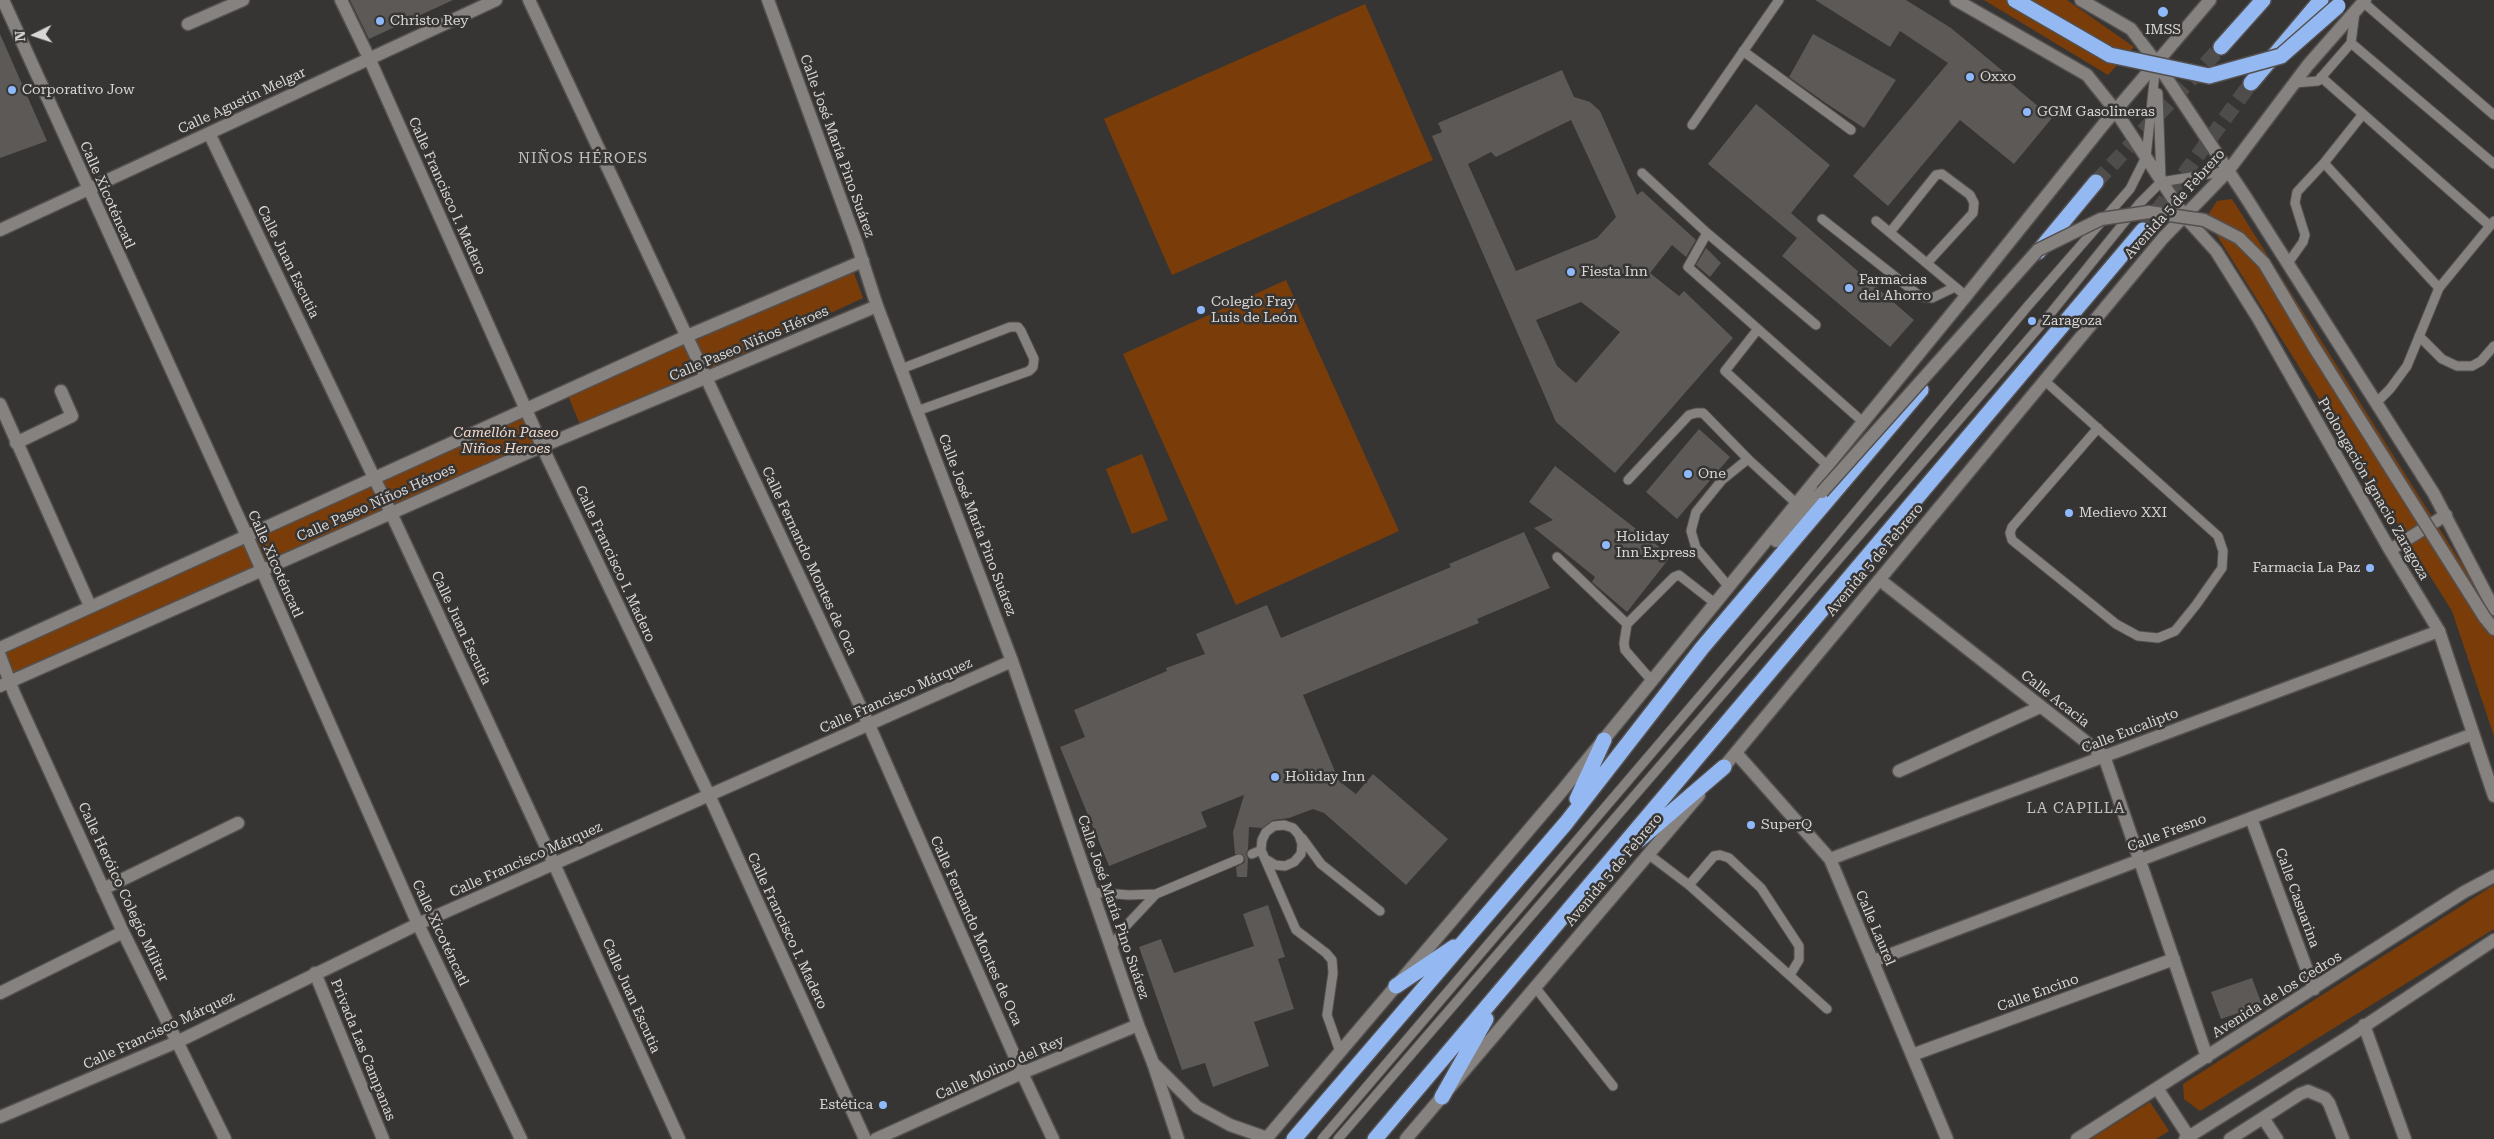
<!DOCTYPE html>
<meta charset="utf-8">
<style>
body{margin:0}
#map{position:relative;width:2494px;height:1139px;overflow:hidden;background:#373533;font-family:"Roboto Serif",serif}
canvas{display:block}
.north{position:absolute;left:10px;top:10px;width:50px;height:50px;-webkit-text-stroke:4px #373533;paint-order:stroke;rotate:266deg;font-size:14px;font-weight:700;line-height:20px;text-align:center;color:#d9d7d6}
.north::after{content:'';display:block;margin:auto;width:18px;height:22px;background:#d9d7d6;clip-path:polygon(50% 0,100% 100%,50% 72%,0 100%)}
</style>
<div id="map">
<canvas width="2494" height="1139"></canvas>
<div class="north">N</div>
</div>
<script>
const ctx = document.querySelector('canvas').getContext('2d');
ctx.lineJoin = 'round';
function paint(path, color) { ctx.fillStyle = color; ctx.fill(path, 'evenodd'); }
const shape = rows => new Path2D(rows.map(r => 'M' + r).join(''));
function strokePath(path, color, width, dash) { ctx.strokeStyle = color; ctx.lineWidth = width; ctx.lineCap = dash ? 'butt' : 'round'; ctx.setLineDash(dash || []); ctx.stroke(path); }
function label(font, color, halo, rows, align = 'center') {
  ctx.font = font + ' "Roboto Serif",serif'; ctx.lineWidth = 5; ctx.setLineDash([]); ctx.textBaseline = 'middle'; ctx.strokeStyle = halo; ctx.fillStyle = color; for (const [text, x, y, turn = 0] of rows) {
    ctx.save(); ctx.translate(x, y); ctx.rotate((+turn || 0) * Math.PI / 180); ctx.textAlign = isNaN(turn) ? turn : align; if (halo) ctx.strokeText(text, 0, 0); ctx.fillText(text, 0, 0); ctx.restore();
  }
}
paint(shape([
 [1984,0,2067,0,2134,47,2108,75],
 [1365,4,1433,160,1172,275,1104,119],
 [2232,199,2485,601,2494,629,2494,736,2452,611,2206,218,2217,201],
 [850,262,863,298,583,428,579,422,566,391],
 [1286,280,1399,531,1236,605,1123,354],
 [526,410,543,446,0,686,0,648],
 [1142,454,1168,520,1132,534,1106,469],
 [2494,885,2494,929,2200,1111,2184,1099,2183,1084],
 [2150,1102,2169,1131,2156,1139,2091,1139]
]), '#7a3d09');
paint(shape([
 [350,0,453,0,369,39],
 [1815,0,1906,0,1951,28,2004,72,2001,75,2052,118,2014,164,1960,120,1888,206,1853,176,1948,63,1900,31,1890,47],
 [0,34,47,141,0,158],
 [1813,34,1896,80,1864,128,1827,104,1789,77],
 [1562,70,1574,97,1590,102,1600,111,1637,195,1642,191,1696,240,1686,257,1672,245,1650,273,1679,296,1684,291,1733,338,1615,473,1556,422,1432,136,1442,132,1438,123],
 [1571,120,1616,217,1597,238,1516,271,1468,164,1491,152,1496,157],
 [1581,302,1620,332,1576,383,1557,366,1536,320],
 [1756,104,1830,165,1791,213,1914,320,1890,347,1782,256,1797,238,1708,164],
 [1706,248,1721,263,1710,277,1696,265],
 [1699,429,1730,457,1677,519,1646,492],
 [1555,466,1671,556,1627,612,1592,582,1595,577,1534,528,1553,520,1529,502],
 [1524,532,1550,588,1477,619,1479,623,1303,695,1339,781,1356,794,1373,774,1448,839,1406,885,1324,813,1313,809,1289,818,1273,820,1262,828,1249,827,1248,849,1246,854,1248,859,1247,877,1237,877,1236,867,1244,863,1245,859,1242,854,1235,854,1233,832,1244,795,1201,812,1207,827,1109,866,1060,747,1085,737,1074,710,1167,671,1166,668,1205,654,1196,634,1267,605,1281,638,1451,567,1449,564],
 [1268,905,1285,957,1278,959,1294,1009,1254,1022,1269,1066,1213,1087,1205,1063,1182,1070,1139,947,1161,939,1174,973,1254,946,1243,914],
 [2252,978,2262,1005,2221,1019,2211,992]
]), '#5c5957');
strokePath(shape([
 [2096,182,2221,47],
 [2143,230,2251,83]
]), '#4f4d4b', 15, [15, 8]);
const lane = shape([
 [2363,2,2494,115],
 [2351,43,2494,164],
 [1743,51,1851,130],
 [2321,77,2490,226,2494,221],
 [2294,83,2318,81,2351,43,2355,12],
 [2158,93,2161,180],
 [2363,114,2324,163,2439,288,2490,226],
 [1692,125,1779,0],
 [1642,173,1707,233,1816,325],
 [1822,219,1921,297,1932,298,1955,287],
 [1876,221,1966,296],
 [1891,231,1936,175,1942,174,1970,195,1974,203,1973,213,1928,262],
 [1707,233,1688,267,1863,422],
 [2288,263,2303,242,2305,235,2295,203,2297,192,2324,163],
 [1758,329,1725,371,1828,466],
 [2419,336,2442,359,2457,366,2472,366,2481,361,2494,346],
 [901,369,1010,327,1018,327,1021,331,1034,359,1033,367,1029,371,917,411],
 [2045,381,2218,536,2223,551,2222,568,2196,605,2175,631,2158,638,2138,636,2116,624,2012,540,2010,533,2012,527,2098,428],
 [2376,403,2390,389,2407,366,2439,288],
 [1628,480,1689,415,1696,413,1703,413,1748,459],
 [1557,557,1627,624],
 [1729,587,1696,548,1691,531,1696,512,1722,480,1748,459,1797,504],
 [1652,681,1625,650,1624,643,1627,624,1674,577,1679,575,1716,604],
 [1302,838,1321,864,1380,911],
 [1252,854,1261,850],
 [1648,854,1689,885,1827,1009],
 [1267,860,1275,865,1285,866,1294,862,1301,854,1302,844,1299,835,1293,828,1284,825,1274,826,1266,832,1262,840,1261,850,1296,930,1326,953,1332,960,1333,973,1327,1015,1340,1052],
 [1689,885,1714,856,1720,855,1729,858,1761,888,1799,946,1799,960,1790,975],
 [1092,892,1129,895,1156,894,1239,859],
 [1111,948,1124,928,1156,894],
 [1535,987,1613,1086],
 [1322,1139,1777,606,2027,307,2130,189,2146,157,2156,63],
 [1338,1139,2046,319,2139,204,2161,182,2228,171]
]);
const street = shape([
 [3,0,242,525,418,924,521,1139],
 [529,0,869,725,1022,1073,1053,1139],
 [188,24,243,0],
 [209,133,391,513,554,864,679,1139],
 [0,230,496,0],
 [0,404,90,606],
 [16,443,72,416,61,391],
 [1880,580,2104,756,2207,1057],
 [0,648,687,336,863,261],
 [0,656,14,693,123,932,225,1139],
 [0,686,543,446,877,306],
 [1736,753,1830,859,1947,1139],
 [1899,771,2040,707],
 [709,795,865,1139],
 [2251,818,2314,989],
 [1830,859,2439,631],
 [103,889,238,823],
 [1873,961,2473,734],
 [315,973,383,1139],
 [0,993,123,932],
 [2364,1025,2405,1139],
 [1912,1055,2174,959],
 [1153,1063,1178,1139],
 [2157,1088,2189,1137],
 [0,1117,179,1041,418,924,1012,661],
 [2263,1118,2277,1139],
 [876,1139,1022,1073,1138,1025],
 [2077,1139,2464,892,2494,876],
 [2185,1139,2348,1037,2494,940],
 [2230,1139,2300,1094,2308,1091,2325,1098,2329,1103,2343,1139]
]);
const secondary = shape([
 [341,0,369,58,548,459,709,795],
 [768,0,857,244,877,306,1012,661,1138,1025,1153,1063,1197,1107,1230,1125,1267,1138],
 [1956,0,2087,75,2115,110,2185,217,2216,251,2258,318,2390,550,2439,631,2494,796],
 [2081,0,2131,29,2156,62,2245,196,2434,494,2494,609],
 [1776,541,1822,492],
 [2390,550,2446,515],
 [2485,618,2494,629],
 [1718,774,2163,238,2228,171,2308,65,2365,0],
 [1266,1139,1561,792,1966,296,2103,125,2210,0],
 [1406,1139,1699,795]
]);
const highway = shape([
 [2015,0,2110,55],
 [2221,47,2263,0],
 [2251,83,2321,0],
 [2038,252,2096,182],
 [1577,799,1604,740],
 [1639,840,1724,767],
 [1396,986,1454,947],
 [1442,1097,1486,1019],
 [1294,1139,1566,823,1702,648,1921,390],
 [1375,1139,2143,230]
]);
strokePath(lane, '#53504f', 11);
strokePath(street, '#53504f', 15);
strokePath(secondary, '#53504f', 15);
strokePath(highway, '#53504f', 18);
strokePath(lane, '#868280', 9);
strokePath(street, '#868280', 12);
strokePath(secondary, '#868280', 12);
strokePath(highway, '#94b8f1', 15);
const secondaryBridge = shape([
 [1822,492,2038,250,2101,219,2149,212,2204,220,2239,238,2264,263,2314,347,2485,618]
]);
const highwayBridge = shape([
 [2110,55,2209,76,2281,56,2338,6]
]);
strokePath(secondaryBridge, '#53504f', 15, []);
strokePath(highwayBridge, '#53504f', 18, []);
strokePath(secondaryBridge, '#868280', 12);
strokePath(highwayBridge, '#94b8f1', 15);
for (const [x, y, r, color] of [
 [2163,12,6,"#8eb9fc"],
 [380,21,5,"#8eb9fc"],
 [1970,77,5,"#8eb9fc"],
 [12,90,5,"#8eb9fc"],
 [2027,112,5,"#8eb9fc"],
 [1571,272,5,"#8eb9fc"],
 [1849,288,5,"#8eb9fc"],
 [1201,310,5,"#8eb9fc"],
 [2032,321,5,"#8eb9fc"],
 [1688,474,5,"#8eb9fc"],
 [2069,513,5,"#8eb9fc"],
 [1606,545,5,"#8eb9fc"],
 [2370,568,5,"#8eb9fc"],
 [1275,777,5,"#8eb9fc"],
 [1751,825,5,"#8eb9fc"],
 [883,1105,5,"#8eb9fc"]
]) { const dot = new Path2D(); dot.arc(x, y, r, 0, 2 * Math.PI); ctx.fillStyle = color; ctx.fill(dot); strokePath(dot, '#373533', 2); }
label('14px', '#d9d7d6', '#373533', [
 ["Christo Rey",390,21],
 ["IMSS",2163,30,"center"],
 ["Oxxo",1980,77],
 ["Corporativo Jow",22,90],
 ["GGM Gasolineras",2037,112],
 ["Fiesta Inn",1581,272],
 ["Farmacias",1859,280],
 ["del Ahorro",1859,296],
 ["Colegio Fray",1211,302],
 ["Luis de León",1211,318],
 ["Zaragoza",2042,321],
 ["One",1698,474],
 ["Medievo XXI",2079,513],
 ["Holiday",1616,537],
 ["Inn Express",1616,553],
 ["Farmacia La Paz",2360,568,"right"],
 ["Holiday Inn",1285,777],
 ["SuperQ",1761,825],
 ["Estética",873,1105,"right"]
], 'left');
label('14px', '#d9d7d6', '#373533', [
 ["Calle Agustín Melgar",242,101,-25],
 ["Calle José María Pino Suárez",837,146,70],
 ["Calle Xicoténcatl",107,195,66],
 ["Calle Francisco I. Madero",447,196,66],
 ["Avenida 5 de Febrero",2175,204,-48],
 ["Calle Juan Escutia",288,262,64],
 ["Calle Paseo Niños Héroes",749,344,-23],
 ["Prolongación Ignacio Zaragoza",2373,489,60],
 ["Calle Paseo Niños Héroes",376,503,-24],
 ["Calle José María Pino Suárez",977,525,69],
 ["Avenida 5 de Febrero",1875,560,-50],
 ["Calle Fernando Montes de Oca",809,561,65],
 ["Calle Xicoténcatl",275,564,66],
 ["Calle Francisco I. Madero",615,564,65],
 ["Calle Juan Escutia",461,628,65],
 ["Calle Francisco Márquez",896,696,-24],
 ["Calle Acacia",2055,699,38],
 ["Calle Eucalipto",2130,731,-21],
 ["Calle Fresno",2167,833,-21],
 ["Calle Francisco Márquez",526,860,-24],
 ["Avenida 5 de Febrero",1614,870,-50],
 ["Calle Heróico Colegio Militar",123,892,65],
 ["Calle Casuarina",2297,898,70],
 ["Calle José María Pino Suárez",1113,907,71],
 ["Calle Laurel",1875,928,67],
 ["Calle Francisco I. Madero",787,931,65],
 ["Calle Fernando Montes de Oca",976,931,66],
 ["Calle Xicoténcatl",440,933,65],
 ["Calle Encino",2038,993,-20],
 ["Avenida de los Cedros",2277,995,-32],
 ["Calle Juan Escutia",631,996,66],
 ["Calle Francisco Márquez",159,1031,-25],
 ["Privada Las Campanas",363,1050,68],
 ["Calle Molino del Rey",1000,1068,-24]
]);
label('italic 14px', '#f1dccf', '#373533', [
 ["Camellón Paseo",506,433],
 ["Niños Heroes",506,449]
]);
ctx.letterSpacing = '1px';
label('15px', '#c3bfbd', '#373533', [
 ["NIÑOS HÉROES",583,159],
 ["LA CAPILLA",2076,809]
]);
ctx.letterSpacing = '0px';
</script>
